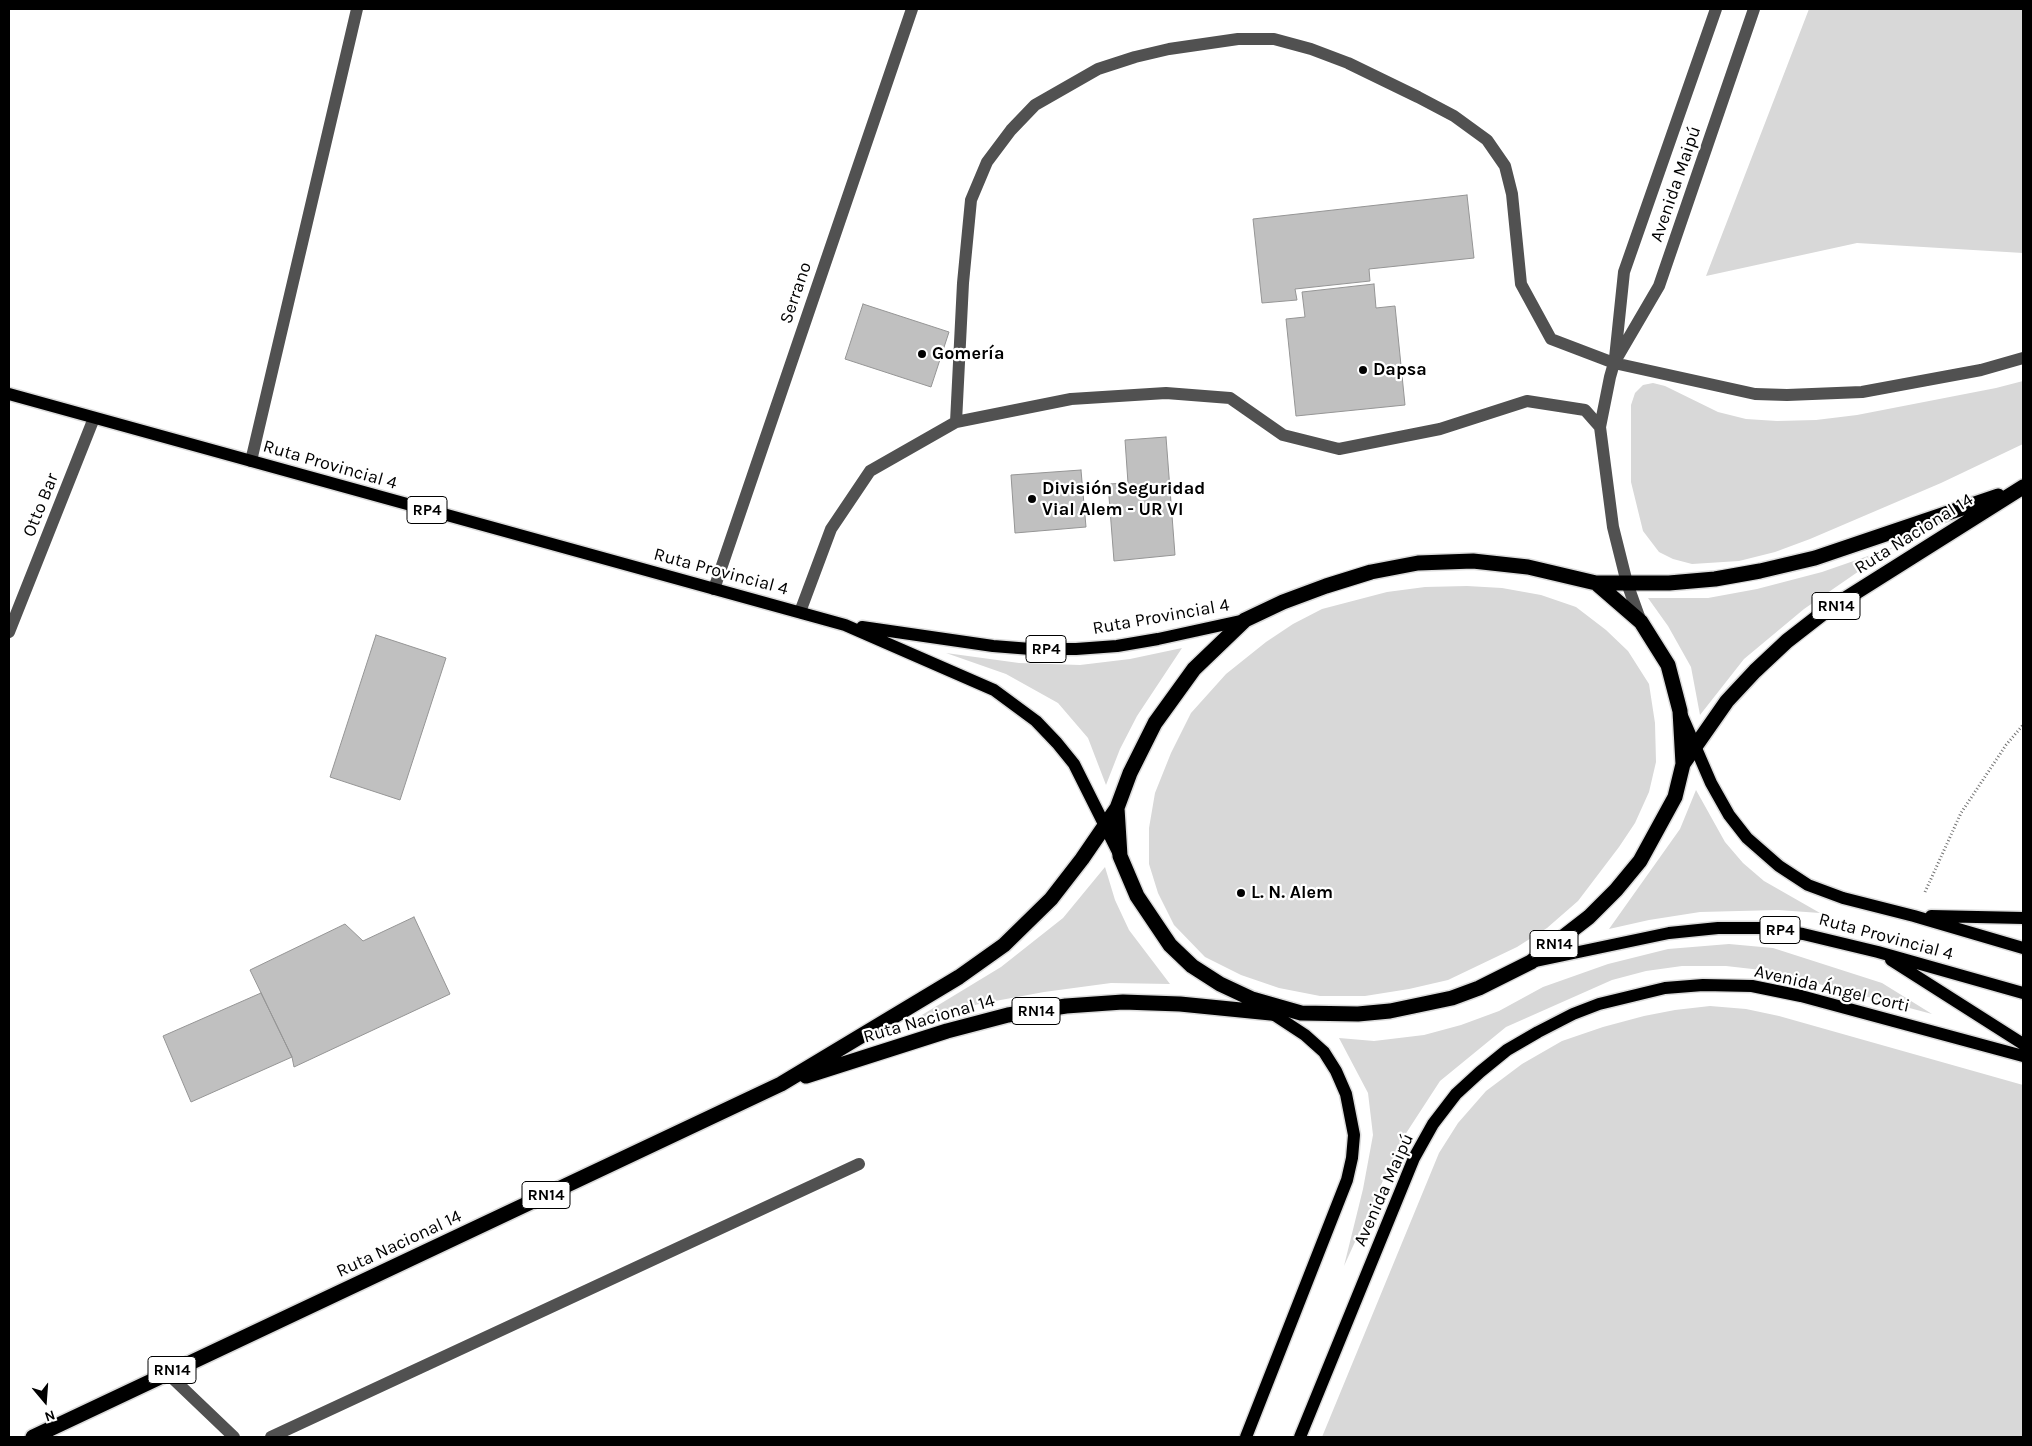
<!DOCTYPE html>
<meta charset="utf-8">
<style>
body{margin:0}
#map{position:relative;width:2032px;height:1446px;overflow:hidden;background:#fff;font-family:Karla,sans-serif}
canvas{display:block}
.frame{position:absolute;inset:0;border:10px solid #000;pointer-events:none}
.north{position:absolute;left:20px;top:1376px;width:50px;height:50px;-webkit-text-stroke:4px #fff;paint-order:stroke;rotate:162deg;font-size:14px;font-weight:700;line-height:20px;text-align:center;color:#000}
.north::after{content:'';display:block;margin:auto;width:18px;height:22px;background:#000;clip-path:polygon(50% 0,100% 100%,50% 72%,0 100%)}
</style>
<div id="map">
<canvas width="2032" height="1446"></canvas>
<div class="frame"></div>
<div class="north">N</div>
</div>
<script>
const ctx = document.querySelector('canvas').getContext('2d');
ctx.lineJoin = 'round';
function paint(path, color) { ctx.fillStyle = color; ctx.fill(path, 'evenodd'); }
const shape = rows => new Path2D(rows.map(r => 'M' + r).join(''));
function strokePath(path, color, width, dash) { ctx.strokeStyle = color; ctx.lineWidth = width; ctx.lineCap = dash ? 'butt' : 'round'; ctx.setLineDash(dash || []); ctx.stroke(path); }
function label(font, color, halo, rows, align = 'center') {
  ctx.font = font + ' Karla,sans-serif'; ctx.lineWidth = 4.5; ctx.setLineDash([]); ctx.textBaseline = 'middle'; ctx.strokeStyle = halo; ctx.fillStyle = color; for (const [text, x, y, turn = 0] of rows) {
    ctx.save(); ctx.translate(x, y); ctx.rotate((+turn || 0) * Math.PI / 180); ctx.textAlign = isNaN(turn) ? turn : align; if (halo) ctx.strokeText(text, 0, 0); ctx.fillText(text, 0, 0); ctx.restore();
  }
}
paint(shape([
 [1809,9,2023,9,2023,253,1857,243,1706,276],
 [2023,381,2023,444,1941,483,1810,539,1775,552,1739,561,1692,564,1673,559,1659,552,1643,531,1631,482,1631,405,1635,393,1643,385,1653,383,1665,386,1718,412,1746,419,1777,421,1816,420,1857,415,1996,388],
 [1894,547,1804,609,1744,659,1700,715,1691,667,1668,626,1648,598,1708,598,1757,589,1822,572],
 [1467,586,1502,588,1541,595,1576,607,1606,630,1628,651,1649,684,1655,723,1656,762,1649,792,1635,823,1619,847,1578,901,1547,928,1517,947,1448,980,1409,989,1365,996,1320,996,1279,988,1241,975,1205,957,1174,925,1158,893,1149,864,1149,828,1155,793,1171,753,1191,713,1226,674,1266,642,1293,624,1322,609,1387,592,1425,587],
 [1182,648,1137,716,1120,749,1106,785,1088,738,1058,703,1006,674,946,653,1019,663,1080,665,1130,659],
 [1696,790,1725,842,1743,863,1764,881,1820,913,1778,910,1700,912,1649,920,1609,929,1680,829],
 [1105,867,1115,900,1129,930,1170,984,1111,983,1044,992,979,1004,912,1021,1001,967,1063,918],
 [1729,944,1773,948,1882,983,1932,1014,1770,971,1726,966,1682,966,1646,971,1612,980,1506,1027,1440,1081,1401,1141,1344,1266,1363,1189,1373,1135,1368,1093,1339,1038,1374,1041,1424,1035,1461,1025,1499,1011,1543,987,1608,964,1668,949],
 [1710,1006,1746,1009,1779,1016,2023,1085,2023,1437,1322,1437,1439,1153,1458,1123,1486,1091,1522,1064,1562,1041,1603,1027,1644,1016,1675,1010]
]), '#d8d8d8');
const building = shape([
 [1467,195,1474,258,1369,269,1370,281,1295,289,1297,300,1262,303,1253,219,1467,195],
 [1374,284,1376,308,1395,306,1405,405,1296,416,1286,319,1305,317,1302,292,1374,284],
 [863,304,949,332,931,387,845,359,863,304],
 [1166,437,1175,555,1114,561,1108,484,1128,483,1125,440,1166,437],
 [1081,470,1086,527,1015,533,1011,475,1081,470],
 [376,635,446,658,400,800,330,777,376,635],
 [414,917,450,994,294,1067,292,1057,250,970,345,924,363,941,414,917],
 [261,993,292,1057,191,1102,163,1036,261,993]
]);
paint(building, '#c0c0c0');
strokePath(building, '#959595', 1);
const major = shape([
 [9,394,845,625,994,690,1036,721,1057,743,1074,764,1119,854],
 [862,627,993,646,1031,649,1076,649,1117,646,1158,639,1245,620],
 [1682,716,1711,783,1729,815,1747,838,1779,866,1808,885,1843,898,1914,916,2023,948],
 [1931,916,2023,918],
 [1891,960,2023,1044],
 [1531,962,1669,933,1718,928,1762,928,1803,934,1878,952,2023,993],
 [1246,1437,1347,1180,1352,1158,1354,1135,1346,1094,1336,1071,1324,1052,1305,1035,1270,1012],
 [1300,1437,1414,1158,1433,1124,1456,1094,1480,1072,1507,1050,1538,1032,1573,1014,1599,1004,1665,988,1703,985,1752,986,1801,996,2023,1056]
]);
const highway = shape([
 [1473,561,1528,567,1596,583,1641,622,1668,665,1680,711,1683,764,1675,797,1640,861,1616,890,1589,917,1531,962,1479,988,1452,998,1390,1011,1358,1014,1301,1013,1252,999,1220,984,1192,966,1170,945,1137,896,1120,856,1117,808,1130,773,1155,723,1194,669,1245,620,1283,602,1326,586,1371,572,1418,563,1473,561],
 [1596,583,1669,583,1715,579,1760,571,1815,558,1998,496],
 [1683,764,1727,701,1755,671,1787,641,1823,613,2023,487],
 [806,1076,947,1031,1008,1015,1066,1006,1123,1002,1180,1004,1281,1014],
 [33,1437,781,1084,959,977,1004,945,1051,899,1082,859,1117,808]
]);
strokePath(major, '#dbdbdb', 15);
strokePath(highway, '#dbdbdb', 18);
strokePath(shape([
 [1925,892,1961,813,2006,745,2023,725]
]), '#737373', 3, [1, 2.5]);
strokePath(shape([
 [1615,358,1624,272,1716,9],
 [956,422,963,283,971,200,987,162,1011,130,1035,105,1098,69,1135,57,1169,49,1238,39,1274,39,1311,49,1348,63,1418,97,1454,116,1487,140,1505,166,1512,194,1521,284,1551,339,1614,363,1755,394,1787,395,1862,392,1981,370,2023,358],
 [251,461,357,9],
 [714,589,912,9],
 [800,612,831,529,870,471,956,422,1071,399,1166,393,1230,398,1283,435,1339,449,1440,429,1527,401,1585,410,1600,427],
 [1641,622,1627,583,1613,527,1600,427,1610,377,1614,363,1659,286,1754,9],
 [9,632,94,418],
 [167,1373,234,1437],
 [271,1437,859,1164]
]), '#515151', 12);
strokePath(major, '#000', 12);
strokePath(highway, '#000', 15);
for (const [x, y, r, color] of [
 [922,354,5,"#000"],
 [1363,370,5,"#000"],
 [1032,499,5,"#000"],
 [1241,893,5,"#000"]
]) { const dot = new Path2D(); dot.arc(x, y, r, 0, 2 * Math.PI); ctx.fillStyle = color; ctx.fill(dot); strokePath(dot, '#fff', 2); }
for (const [x, y, w] of [
 [427,510,40],
 [1836,606,48],
 [1046,649,40],
 [1780,930,40],
 [1554,944,48],
 [1036,1011,48],
 [546,1195,48],
 [172,1370,48]
]) { const box = new Path2D(); box.roundRect(x - w / 2, y - 13.5, w, 27, 4); ctx.fillStyle = '#fff'; ctx.fill(box); strokePath(box, '#000', 1); }
label('bold 16px', '#000', null, [
 ["RP4",427,510],
 ["RN14",1836,606],
 ["RP4",1046,649],
 ["RP4",1780,930],
 ["RN14",1554,944],
 ["RN14",1036,1011],
 ["RN14",546,1195],
 ["RN14",172,1370]
]);
label('18px', '#000', '#fff', [
 ["Avenida Maipú",1676,184,-71],
 ["Serrano",796,293,-71],
 ["Ruta Provincial 4",330,465,16],
 ["Otto Bar",41,505,-68],
 ["Ruta Nacional 14",1914,534,-32],
 ["Ruta Provincial 4",721,572,15],
 ["Ruta Provincial 4",1161,617,-10],
 ["Ruta Provincial 4",1886,937,15],
 ["Avenida Ángel Corti",1832,989,13],
 ["Ruta Nacional 14",929,1019,-16],
 ["Avenida Maipú",1384,1190,-66],
 ["Ruta Nacional 14",399,1244,-25]
]);
label('bold 18px', '#000', '#fff', [
 ["Gomería",932,354],
 ["Dapsa",1373,370],
 ["División Seguridad",1042,489],
 ["Vial Alem - UR VI",1042,510],
 ["L. N. Alem",1251,893]
], 'left');
</script>
